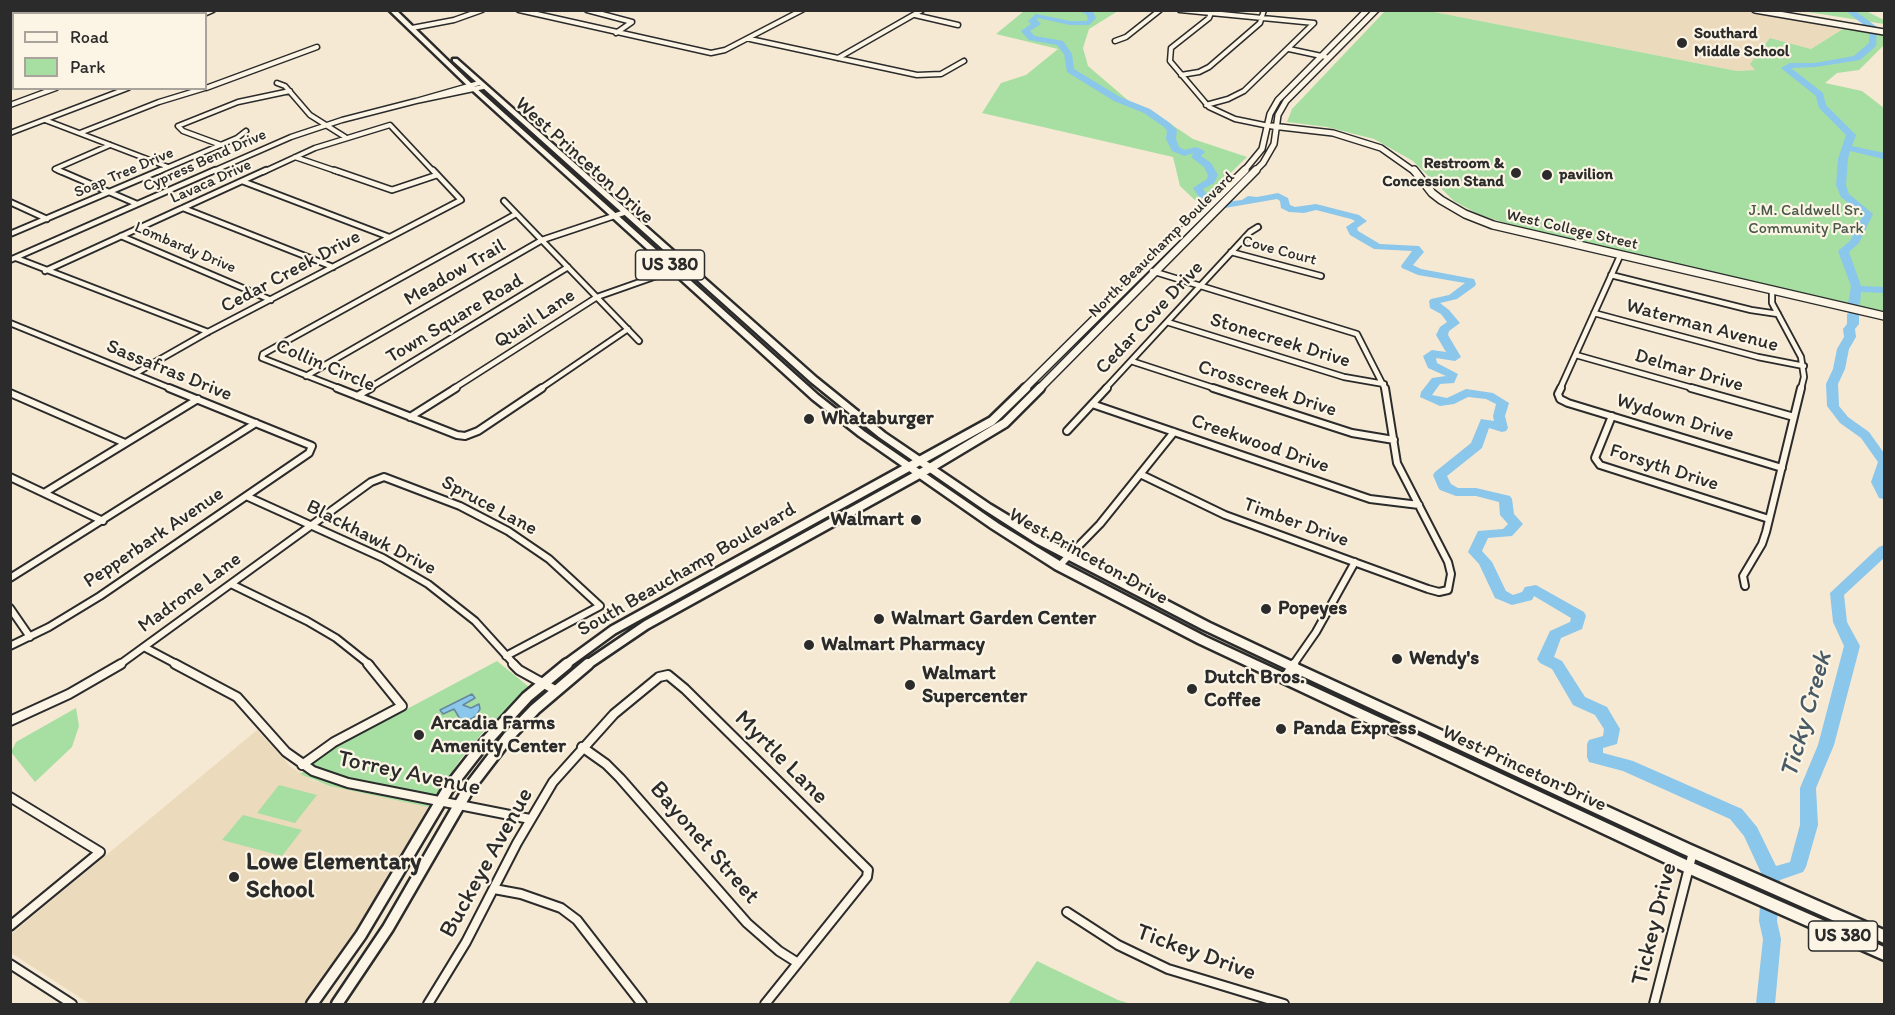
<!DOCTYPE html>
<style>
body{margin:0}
#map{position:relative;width:1895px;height:1015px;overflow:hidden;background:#f5e9d3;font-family:Itim,sans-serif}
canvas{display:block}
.frame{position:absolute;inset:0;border:12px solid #2b2b2b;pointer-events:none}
.legend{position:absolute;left:12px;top:12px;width:195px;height:78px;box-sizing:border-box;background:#fcf5e5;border:2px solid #a8a49b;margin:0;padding:8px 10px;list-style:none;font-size:18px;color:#2b2b2b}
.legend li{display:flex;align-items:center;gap:12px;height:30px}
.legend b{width:30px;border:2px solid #a8a49b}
</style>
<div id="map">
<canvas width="1895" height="1015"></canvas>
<div class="frame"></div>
<ul class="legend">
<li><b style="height:8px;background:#fcf5e5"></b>Road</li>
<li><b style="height:16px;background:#a7dea2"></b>Park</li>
</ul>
</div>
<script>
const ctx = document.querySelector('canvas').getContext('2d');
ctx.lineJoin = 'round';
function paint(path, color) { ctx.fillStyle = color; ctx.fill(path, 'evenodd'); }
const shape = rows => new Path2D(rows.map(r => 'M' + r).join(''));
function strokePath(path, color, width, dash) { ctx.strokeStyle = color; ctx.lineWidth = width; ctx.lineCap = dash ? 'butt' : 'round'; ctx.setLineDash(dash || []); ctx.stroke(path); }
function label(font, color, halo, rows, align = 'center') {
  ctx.font = font + ' Itim,sans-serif'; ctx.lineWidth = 4.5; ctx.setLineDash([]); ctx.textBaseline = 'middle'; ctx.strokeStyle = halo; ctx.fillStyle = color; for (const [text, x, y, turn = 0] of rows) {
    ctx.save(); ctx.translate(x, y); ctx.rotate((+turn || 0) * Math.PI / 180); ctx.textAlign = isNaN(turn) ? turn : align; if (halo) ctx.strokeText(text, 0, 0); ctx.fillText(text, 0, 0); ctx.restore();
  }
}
paint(shape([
 [1748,10,1846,27,1811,49,1770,38,1755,70,1737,71,1429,11],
 [257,730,291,767,314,781,428,807,356,933,303,1004,90,1004,11,953,10,935]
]), '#ecdabd');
paint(shape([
 [1024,11,1118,11,1089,29,1083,48,1088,66,1130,102,1153,112,1193,139,1247,157,1199,204,1180,186,1173,157,982,113,1001,83,1026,75,1058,49,996,34],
 [1385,11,1429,11,1737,71,1755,70,1750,64,1770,38,1811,49,1846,27,1884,34,1884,45,1859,70,1837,73,1825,83,1862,91,1884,108,1884,312,1505,223,1478,214,1454,201,1413,161,1374,139,1327,127,1287,122,1292,109],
 [1802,11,1866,11,1884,20,1884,24],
 [497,661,529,687,483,732,460,760,428,807,330,786,300,774,332,749],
 [76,708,79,726,72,747,35,782,11,752,16,742],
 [279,785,317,795,295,823,257,813],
 [243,815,302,830,282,856,222,840],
 [1037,961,1118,1000,1131,1004,1008,1004]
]), '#a7dea2');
const water = shape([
 [472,694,475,698,463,705,471,708,479,704,480,709,476,716,463,724,454,709,443,714,440,710,472,694]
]);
paint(water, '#8bc6eb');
strokePath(water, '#65889e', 1.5);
paint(shape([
 [1076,10,1092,10,1096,18,1089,25,1070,25,1038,18,1037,20,1041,24,1030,31,1035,36,1063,41,1072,54,1074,69,1120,97,1150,109,1170,123,1177,130,1176,139,1179,147,1185,150,1196,147,1203,150,1205,152,1201,156,1211,163,1218,175,1214,183,1203,189,1206,193,1226,202,1242,200,1248,196,1257,197,1278,193,1288,198,1290,205,1295,207,1316,204,1359,215,1367,221,1357,228,1358,231,1380,244,1419,246,1424,252,1413,265,1421,269,1474,279,1476,284,1475,286,1457,299,1440,303,1449,310,1460,323,1449,331,1448,335,1461,357,1455,361,1436,358,1437,363,1458,374,1454,383,1440,384,1432,395,1447,398,1466,389,1493,393,1509,403,1505,416,1508,428,1506,431,1502,432,1489,428,1482,448,1447,476,1451,484,1458,488,1476,488,1510,496,1512,499,1514,514,1523,524,1512,536,1488,538,1482,551,1492,562,1506,591,1513,595,1522,592,1525,587,1536,585,1584,612,1586,616,1582,629,1561,638,1554,657,1562,661,1585,697,1607,707,1620,729,1617,744,1603,748,1603,753,1633,761,1742,809,1757,827,1776,866,1790,862,1800,825,1800,788,1818,745,1844,646,1833,622,1830,593,1879,547,1884,545,1884,558,1844,595,1847,622,1860,646,1834,745,1816,788,1818,825,1806,867,1803,872,1780,880,1777,921,1781,939,1775,1004,1756,1004,1763,939,1759,921,1762,875,1744,836,1730,819,1623,771,1589,762,1587,757,1587,744,1589,740,1603,736,1604,729,1595,715,1573,705,1552,669,1540,663,1537,659,1550,631,1570,622,1571,618,1534,596,1532,600,1512,605,1495,598,1479,564,1468,552,1478,531,1503,529,1508,524,1500,515,1499,502,1476,496,1456,496,1440,490,1438,487,1433,475,1435,472,1471,443,1481,419,1494,421,1493,416,1496,404,1486,399,1468,397,1454,404,1440,406,1420,397,1421,392,1432,378,1446,376,1428,368,1423,356,1432,350,1446,352,1436,335,1440,327,1447,322,1441,314,1430,308,1429,301,1431,299,1449,295,1465,283,1418,275,1402,268,1401,266,1412,251,1374,249,1350,235,1346,227,1355,221,1351,219,1316,210,1304,213,1289,212,1281,208,1280,201,1277,199,1225,208,1199,197,1193,188,1207,179,1208,175,1204,167,1191,157,1194,153,1184,156,1172,151,1166,139,1167,131,1164,127,1144,113,1114,101,1067,72,1064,54,1057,45,1029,40,1021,31,1031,24,1028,21,1036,14,1070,21,1087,21,1088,18,1086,14,1076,10],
 [1845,10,1854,10,1877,27,1876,46,1860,60,1815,67,1791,68,1823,93,1826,105,1856,135,1852,146,1884,153,1884,159,1850,151,1848,159,1846,185,1849,194,1873,214,1859,243,1849,252,1861,286,1884,287,1884,293,1861,292,1860,304,1854,307,1848,304,1851,286,1838,251,1850,241,1863,215,1841,197,1836,185,1838,159,1846,135,1819,108,1816,96,1781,68,1790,63,1815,63,1854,56,1869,43,1870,30,1845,10],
 [1853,311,1859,314,1859,324,1855,329,1856,337,1849,349,1845,369,1838,384,1839,406,1848,417,1869,432,1884,453,1884,499,1879,498,1871,482,1878,462,1861,438,1840,423,1827,406,1826,384,1833,369,1837,349,1844,337,1843,329,1847,324,1847,314,1853,311]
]), '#8bc6eb');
const streetFar3 = shape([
 [519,10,711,53,725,50,802,10],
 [587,10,632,22,616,33],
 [1180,10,1314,23,1244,91,1228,99,1206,105],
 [1211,13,1209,18,1171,48,1170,61,1209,107,1235,119,1269,126],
 [18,14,27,10],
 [204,14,213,10],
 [915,15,958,25],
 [10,16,14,15],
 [412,28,454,20,482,10],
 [10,34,14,35],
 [750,39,917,75,941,74,964,61],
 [1115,41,1126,37,1160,10],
 [1289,49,1326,57],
 [10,54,14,53],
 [838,58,922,10],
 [1181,75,1199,72,1209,67,1260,23,1264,10],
 [10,79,14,78],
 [277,83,285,86,310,115,345,137],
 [479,83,416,101,483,87],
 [206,88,317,47],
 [10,105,56,88],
 [45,120,168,167],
 [10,133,128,88],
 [80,133,159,102,205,88],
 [221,145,183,131,178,126,238,102,290,91],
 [295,157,339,172],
 [62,172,55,169,110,145],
 [157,172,237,138,246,131],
 [211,172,291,137,342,120,416,101],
 [263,172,315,148,390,125,434,172]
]);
const streetFar2 = shape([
 [58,170,137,204],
 [334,170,392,190,437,175],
 [242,181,389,237],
 [504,201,639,341],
 [10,202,47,219],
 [183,208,333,267],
 [10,234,161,170],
 [121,236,271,300],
 [1231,252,1321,276],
 [16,258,208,332],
 [10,260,215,170],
 [45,271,266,170],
 [1152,271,1357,334,1385,389],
 [1611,275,1751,310,1778,314],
 [1772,290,1772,303,1801,357,1804,377,1801,389],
 [1594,313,1758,357,1804,366],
 [1167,322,1344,377,1384,384],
 [10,323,172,389],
 [1576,355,1696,389],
 [1131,361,1217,389],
 [136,373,208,332,461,200,433,170],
 [306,376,542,240,626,212],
 [341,389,262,358,263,354,516,214],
 [368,389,568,267],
 [453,389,597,297,685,266],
 [540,389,628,329],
 [1105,389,1250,232,1258,227],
 [1560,389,1620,256]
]);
const streetFar1 = shape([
 [337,388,457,435,465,436,478,431,542,388],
 [1213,388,1352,433,1394,440],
 [1561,388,1558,394,1560,399,1568,403,1782,468],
 [1691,388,1794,417],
 [10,393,125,443],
 [357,396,371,388],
 [1092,404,1370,499,1419,505],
 [1612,416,1595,458,1600,465,1769,519],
 [410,417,456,388],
 [1067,431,1107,388],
 [1140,474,1225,515,1428,589,1439,592,1448,590,1451,574,1448,562,1397,463,1385,388],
 [10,477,103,521],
 [44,493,198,399],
 [246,496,383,558,428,584,475,621,515,665],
 [1059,566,1100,524,1174,432],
 [10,578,256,423],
 [231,584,307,621,336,638,370,665],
 [1745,586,1743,576,1762,544,1766,532,1801,388],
 [10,608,30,637],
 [10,646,49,627,100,596,309,453,312,446,169,388],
 [144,647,178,665],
 [119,665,371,482,384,477,460,506,508,531,549,559,600,606,506,656],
 [1293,665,1316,632,1355,562]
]);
const street = shape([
 [175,664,237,697,286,752,313,771,348,783,530,819],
 [513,664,519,670,555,690],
 [1284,679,1294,664],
 [10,721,69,694,121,664],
 [582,747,606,764,620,778,747,923,779,951,798,963],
 [302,765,334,742,402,706,368,664],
 [10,797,100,852,10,926],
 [494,889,521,894,561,908,577,920,642,1004],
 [1067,912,1118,945,1168,969,1284,1004],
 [10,964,72,1004],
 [428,1004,466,942,517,843,553,782,614,714,659,677,668,675,685,689,868,870,867,877,765,1004],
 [1654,1004,1693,852]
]);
const secondaryFar3 = shape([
 [1755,10,1884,32],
 [1272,126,1333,133,1381,148,1415,172],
 [1243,172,1262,149,1270,114,1278,100,1367,10],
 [1254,172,1263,163,1274,144,1278,115,1286,101,1376,10]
]);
const secondaryFar2 = shape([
 [1414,170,1432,193,1441,200,1465,214,1493,225,1884,316],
 [1024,389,1245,170],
 [1039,389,1256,170]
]);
const secondaryFar1 = shape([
 [565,665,613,630,992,421,1026,388],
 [587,665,646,625,930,468,1005,423,1040,388]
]);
const secondary = shape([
 [312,1004,361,935,448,789,480,748,527,697,567,664],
 [337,1004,388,928,469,788,508,737,535,709,588,664]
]);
const highway = shape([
 [389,10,396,10,476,88,818,395,865,432,999,524,1063,563,1206,637,1695,864,1884,947,1884,960,1685,872,1198,643,1055,569,991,528,859,436,812,399,472,90,389,10],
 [453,59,457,59,817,378,885,433,991,505,1044,537,1210,623,1297,664,1691,845,1884,930,1884,943,1681,853,1289,670,1202,629,1036,543,983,509,879,437,811,382,453,61,453,59]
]);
strokePath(streetFar3, '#2b2b2b', 7);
strokePath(streetFar2, '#2b2b2b', 8);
strokePath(streetFar1, '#2b2b2b', 10);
strokePath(street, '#2b2b2b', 12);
strokePath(secondaryFar3, '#2b2b2b', 8);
strokePath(secondaryFar2, '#2b2b2b', 10);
strokePath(secondaryFar1, '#2b2b2b', 13);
strokePath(secondary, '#2b2b2b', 15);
strokePath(highway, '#2b2b2b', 5);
strokePath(streetFar3, '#fcf5e5', 4);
strokePath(streetFar2, '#fcf5e5', 4.5);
strokePath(streetFar1, '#fcf5e5', 6);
strokePath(street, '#fcf5e5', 8);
strokePath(secondaryFar3, '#fcf5e5', 5);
strokePath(secondaryFar2, '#fcf5e5', 7);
strokePath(secondaryFar1, '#fcf5e5', 8);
strokePath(secondary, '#fcf5e5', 10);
paint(highway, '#fcf5e5');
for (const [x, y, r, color] of [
 [1682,43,6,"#2b2b2b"],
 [1516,173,6,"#2b2b2b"],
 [1547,175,6,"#2b2b2b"],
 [809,419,6,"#2b2b2b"],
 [916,520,6,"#2b2b2b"],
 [1266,609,6,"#2b2b2b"],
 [879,619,6,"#2b2b2b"],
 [809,645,6,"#2b2b2b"],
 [1397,659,6,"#2b2b2b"],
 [910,685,6,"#2b2b2b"],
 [1192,689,6,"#2b2b2b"],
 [1281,729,6,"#2b2b2b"],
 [419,735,6,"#2b2b2b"],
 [234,877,6,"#2b2b2b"]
]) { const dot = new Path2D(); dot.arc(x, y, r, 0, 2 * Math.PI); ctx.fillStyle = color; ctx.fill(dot); strokePath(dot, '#fcf5e5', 2); }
label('bold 16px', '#2b2b2b', '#fcf5e5', [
 ["Southard",1694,34],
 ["Middle School",1694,52],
 ["Restroom &",1504,164,"right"],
 ["Concession Stand",1504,182,"right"],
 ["pavilion",1559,175]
], 'left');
label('16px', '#2b2b2b', '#fcf5e5', [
 ["Cypress Bend Drive",205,161,-24],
 ["Soap Tree Drive",124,173,-23],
 ["Lavaca Drive",211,182,-24],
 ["West College Street",1572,230,13],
 ["North Beauchamp Boulevard",1162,245,-45],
 ["Lombardy Drive",185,248,23],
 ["Cove Court",1279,251,15]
]);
label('16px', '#4a5849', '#fcf5e5', [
 ["J.M. Caldwell Sr.",1806,211],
 ["Community Park",1806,229]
]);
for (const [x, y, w] of [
 [670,265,69],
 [1843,936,69]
]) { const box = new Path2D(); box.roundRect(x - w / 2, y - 15, w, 30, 4.5); ctx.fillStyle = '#fcf5e5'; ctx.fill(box); strokePath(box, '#2b2b2b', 1.5); }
label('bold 18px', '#2b2b2b', null, [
 ["US 380",670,265],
 ["US 380",1843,936]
]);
label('20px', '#2b2b2b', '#fcf5e5', [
 ["West Princeton Drive",584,161,42],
 ["Cedar Creek Drive",291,272,-28],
 ["Meadow Trail",455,273,-30],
 ["Cedar Cove Drive",1150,318,-47],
 ["Town Square Road",455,319,-31],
 ["Quail Lane",535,319,-33],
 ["Waterman Avenue",1702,326,15],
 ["Stonecreek Drive",1280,341,17],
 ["Collin Circle",325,366,23],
 ["Sassafras Drive",169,371,22],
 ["Delmar Drive",1689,371,16],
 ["Crosscreek Drive",1267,389,18],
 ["Wydown Drive",1675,418,17],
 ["Creekwood Drive",1260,444,19],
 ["Forsyth Drive",1664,468,18],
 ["Spruce Lane",489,506,28],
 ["Timber Drive",1296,523,20],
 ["Pepperbark Avenue",154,538,-34],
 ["Blackhawk Drive",371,538,27],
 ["West Princeton Drive",1088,557,29],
 ["South Beauchamp Boulevard",687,570,-30],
 ["Madrone Lane",190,593,-36],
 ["West Princeton Drive",1524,769,25]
]);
label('bold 20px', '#2b2b2b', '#fcf5e5', [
 ["Whataburger",821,419],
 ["Walmart",904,520,"right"],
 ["Popeyes",1278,609],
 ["Walmart Garden Center",891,619],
 ["Walmart Pharmacy",821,645],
 ["Wendy's",1409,659],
 ["Walmart",922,674],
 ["Supercenter",922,697],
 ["Dutch Bros.",1204,678],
 ["Coffee",1204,701],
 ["Arcadia Farms",431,724],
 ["Amenity Center",431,747],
 ["Panda Express",1293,729]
], 'left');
label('24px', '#2b2b2b', '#fcf5e5', [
 ["Myrtle Lane",781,758,45],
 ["Torrey Avenue",409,774,12],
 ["Bayonet Street",704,843,49],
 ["Buckeye Avenue",487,863,-61],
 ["Tickey Drive",1655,924,-76],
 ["Tickey Drive",1196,953,20]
]);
label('bold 24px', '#2b2b2b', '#fcf5e5', [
 ["Lowe Elementary",246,863],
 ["School",246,891]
], 'left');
label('italic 26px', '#485a65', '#fcf5e5', [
 ["Ticky Creek",1807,715,-74]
]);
</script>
